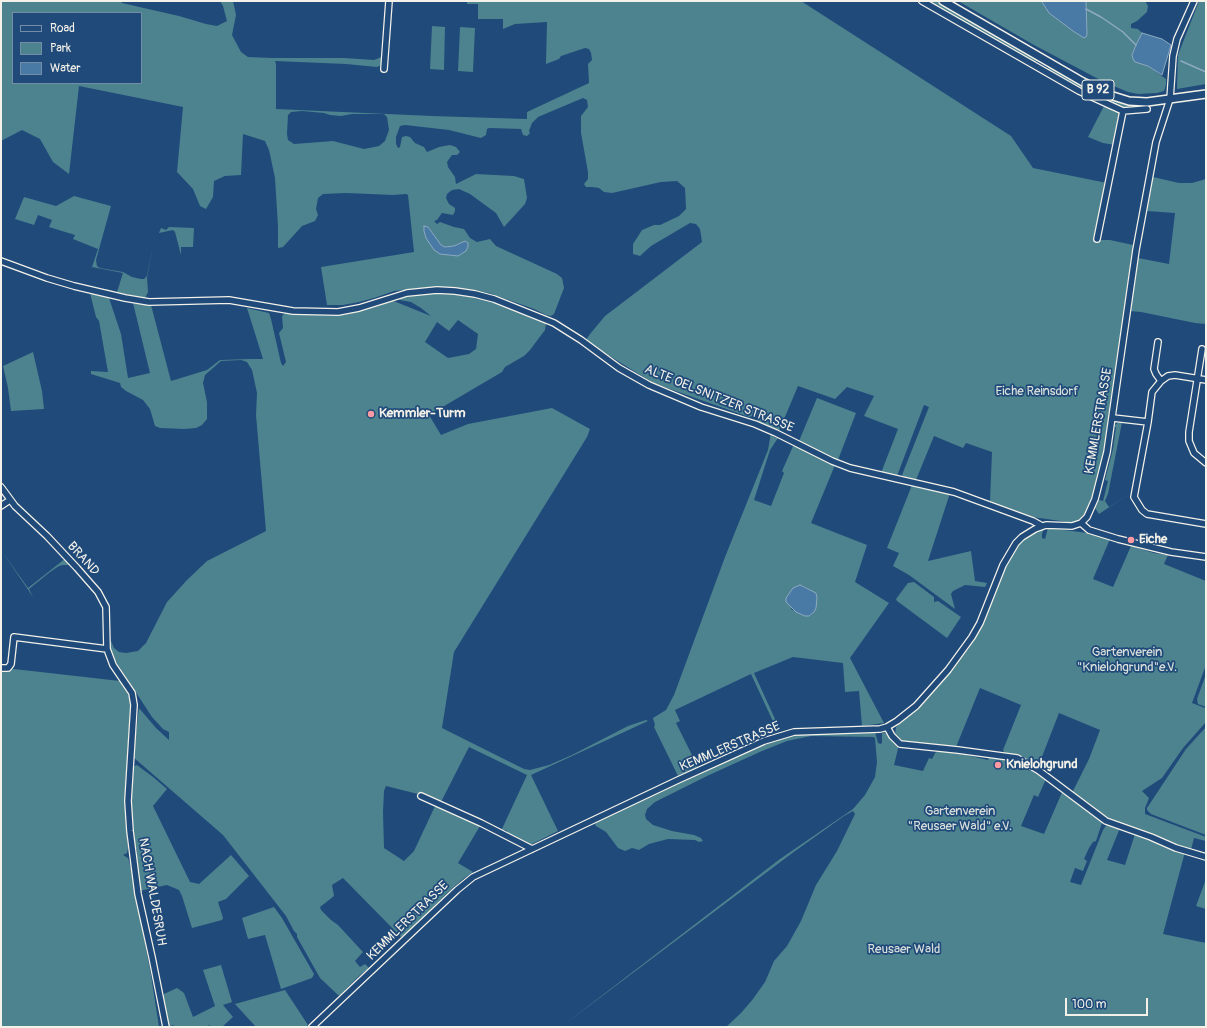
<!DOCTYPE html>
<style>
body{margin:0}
#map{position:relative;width:1207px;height:1028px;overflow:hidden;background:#1f4a7a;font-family:Pangolin,sans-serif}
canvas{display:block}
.frame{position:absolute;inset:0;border:2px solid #f4f1e8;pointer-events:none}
.legend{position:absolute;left:12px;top:12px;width:130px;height:72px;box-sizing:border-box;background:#1f4a7a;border:1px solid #748da6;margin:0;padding:5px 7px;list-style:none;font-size:12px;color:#f4f1e8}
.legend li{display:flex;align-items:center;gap:8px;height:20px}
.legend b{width:20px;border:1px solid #748da6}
.scale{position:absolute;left:1065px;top:998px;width:83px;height:18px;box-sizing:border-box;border:2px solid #f4f1e8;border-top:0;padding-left:5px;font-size:12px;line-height:14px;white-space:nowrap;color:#f4f1e8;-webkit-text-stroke:3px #1f4a7a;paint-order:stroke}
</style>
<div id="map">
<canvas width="1207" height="1028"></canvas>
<div class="frame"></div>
<ul class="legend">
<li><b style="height:5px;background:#1f4a7a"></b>Road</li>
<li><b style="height:11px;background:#4d828f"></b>Park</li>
<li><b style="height:11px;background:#497aa6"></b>Water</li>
</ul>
<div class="scale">100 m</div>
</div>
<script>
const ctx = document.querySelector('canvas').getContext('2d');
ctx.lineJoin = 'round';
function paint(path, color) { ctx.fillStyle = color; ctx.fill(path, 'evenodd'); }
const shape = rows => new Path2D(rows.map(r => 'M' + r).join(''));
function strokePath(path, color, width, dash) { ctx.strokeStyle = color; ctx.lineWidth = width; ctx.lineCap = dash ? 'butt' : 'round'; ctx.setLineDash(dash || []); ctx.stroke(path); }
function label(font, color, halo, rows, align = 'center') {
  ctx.font = font + ' Pangolin,sans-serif'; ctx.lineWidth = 3.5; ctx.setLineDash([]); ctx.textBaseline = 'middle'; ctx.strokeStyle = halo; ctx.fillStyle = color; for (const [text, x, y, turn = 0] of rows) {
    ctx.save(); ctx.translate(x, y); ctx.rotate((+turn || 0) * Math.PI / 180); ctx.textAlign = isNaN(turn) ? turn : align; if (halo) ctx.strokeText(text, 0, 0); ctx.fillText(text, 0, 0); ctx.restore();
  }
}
paint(shape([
 [1,1,120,1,122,3,179,16,206,24,217,26,227,21,223,6,220,1,233,1,236,15,232,35,241,52,248,57,272,58,344,58,374,60,384,56,383,64,377,67,346,64,275,61,276,64,276,109,432,116,527,119,527,112,589,83,588,64,592,60,591,53,589,49,585,48,561,56,559,59,546,64,547,22,515,24,503,29,503,19,478,19,478,4,467,4,467,1,801,1,1011,136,1033,168,1107,183,1094,240,1110,240,1133,245,1105,449,1097,483,1090,504,1085,514,1080,519,1075,522,1068,522,1032,517,996,504,990,501,992,452,966,443,963,448,934,436,916,480,905,478,902,475,929,407,924,405,897,476,881,473,898,429,864,416,874,396,847,387,835,399,798,386,779,431,758,423,757,419,758,414,749,417,653,383,605,353,586,340,590,334,605,316,702,242,700,229,696,224,690,223,651,246,640,256,633,254,633,244,642,230,654,225,660,225,679,216,686,209,685,188,677,181,661,182,612,193,604,192,599,188,592,187,586,187,584,184,588,179,588,172,581,133,581,116,588,107,587,100,583,98,538,117,532,123,529,131,530,133,527,136,523,135,521,129,489,128,487,129,486,135,481,138,449,130,405,125,400,126,396,137,396,144,398,148,400,147,402,137,406,136,410,137,415,143,424,147,427,152,439,147,450,145,456,147,460,152,457,155,452,155,447,162,448,167,455,177,456,184,476,174,514,176,524,179,527,198,525,204,504,227,496,213,470,194,459,189,452,190,447,194,446,198,449,204,455,208,455,211,453,215,442,213,437,220,434,221,437,224,440,222,454,227,464,229,470,238,477,242,490,239,496,246,557,274,562,278,564,288,554,314,551,316,546,315,534,309,489,293,457,288,436,287,394,291,374,298,359,302,343,305,327,305,321,267,414,252,408,195,406,194,393,195,346,193,323,194,318,198,316,209,318,215,315,221,302,226,283,247,278,248,278,226,275,178,269,150,265,141,243,134,241,175,225,176,214,181,213,197,206,209,200,206,193,189,177,172,183,107,79,86,69,174,53,162,40,139,22,130,1,141],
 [13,13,141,13,141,83,13,83],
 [302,111,324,113,330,115,341,116,352,114,384,114,387,117,389,130,385,141,379,146,364,149,333,141,294,144,288,140,287,134,288,115,291,112],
 [428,227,441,245,445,247,454,246,462,242,452,256,424,231],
 [924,1,936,1,1039,60,1035,62,1028,60],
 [958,1,1042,1,1042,2,1049,13,1073,31,1084,37,1087,34,1086,1,1145,1,1148,6,1147,12,1137,21,1131,24,1131,28,1138,29,1142,33,1132,55,1136,62,1148,66,1166,79,1166,85,1164,91,1157,93,1138,94,1128,92,1104,82,1034,45],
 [1199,1,1206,1,1206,84,1177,89,1178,55],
 [432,26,445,27,444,70,430,69],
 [460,27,475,28,473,72,458,71],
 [1050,66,1106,98,1129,105,1144,107,1122,109,1098,99,1049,70,1048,67],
 [1104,106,1119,112,1120,117,1115,145,1103,143,1088,137],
 [1153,177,1179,183,1192,183,1206,179,1206,324,1195,323,1141,312,1130,311,1138,258,1169,264,1175,213,1147,211],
 [74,196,111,206,96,260,97,266,100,268,123,272,132,277,141,279,144,279,147,276,154,240,147,278,148,292,145,298,106,291,106,289,117,292,123,273,92,267,98,249,73,239,75,235,49,227,52,220,38,215,34,225,15,219,24,197,56,206],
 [169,227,194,228,193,247,181,247,181,255,175,232,173,230,159,233,161,228,166,230],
 [429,291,461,294,491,300,544,321,546,324,545,330,530,350,524,356,505,367,502,372,429,415,441,435,468,424,552,408,590,429,587,437,454,652,442,728,524,769,530,770,549,765,572,755,628,726,646,720,648,721,531,775,558,831,530,845,508,835,507,831,505,830,501,831,527,775,469,747,441,802,421,794,418,794,386,786,384,791,383,812,384,848,404,861,414,851,436,804,457,814,457,816,463,819,465,819,480,826,458,863,473,872,463,879,447,893,412,929,405,935,401,937,343,878,332,885,334,896,320,907,321,910,331,920,338,925,363,952,355,961,360,967,365,964,369,968,359,976,340,995,338,995,320,978,297,937,297,934,294,931,286,916,223,835,133,757,139,708,156,728,169,740,169,732,163,729,152,717,116,662,110,650,111,641,114,648,119,652,126,653,138,651,146,643,167,602,187,580,207,561,266,531,256,415,257,393,252,370,247,362,241,360,221,361,205,375,203,383,207,402,207,419,202,425,196,428,184,429,160,428,155,426,150,409,143,400,126,391,121,387,120,383,91,374,91,371,108,372,99,321,96,317,90,293,109,298,121,334,128,378,150,373,133,303,151,305,171,381,207,370,220,360,250,359,263,359,247,308,269,313,271,319,281,363,283,366,286,362,279,333,283,328,282,316,285,313,337,316,359,311,381,305,391,300,431,316,421,308,411,302,400,300,398,297],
 [458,320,478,334,476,349,469,354,448,358,425,342,437,322,449,331],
 [33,352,42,391,44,409,11,411,8,388,3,366],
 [817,398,856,413,838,460,799,441],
 [1119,422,1122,422,1108,494,1105,501,1109,507,1132,492,1099,514,1095,508,1099,500,1103,501,1108,481,1105,480,1113,449,1116,427,1114,427,1115,425],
 [771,433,773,437,778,438,770,450,754,500,771,506,784,473,782,471,794,444,835,465,811,523,867,545,855,582,889,603,850,658,884,723,862,726,859,691,845,692,843,663,793,657,754,673,780,730,777,730,751,674,675,710,680,721,676,723,698,767,678,776,654,727,655,725,653,718,666,710,674,695,725,557,768,450],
 [803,586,813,592,816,608,811,615,805,616,791,609],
 [912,485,950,493,928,561,971,551,975,581,987,583,985,587,965,585,953,591,951,594,955,609,909,575,893,566,899,553,887,548],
 [1048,528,1088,533,1110,539,1093,579,1113,587,1131,546,1154,553,1168,555,1164,564,1206,581,1206,665,1192,703,1205,708,1206,707,1206,722,1183,748,1162,778,1142,791,1149,798,1145,808,1145,814,1206,837,1206,841,1194,838,1191,850,1206,854,1206,855,1194,852,1113,821,1072,793,1089,759,1100,730,1059,713,1038,767,1005,754,1003,750,1021,705,980,688,956,747,903,742,899,741,895,735,896,727,919,706,969,648,984,619,1011,554,1017,545,1026,537,1044,529,1042,534,1042,538,1045,539],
 [1,550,28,588,66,558,74,567,73,568,69,565,63,565,59,566,50,572,29,589,33,597],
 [914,582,934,597,934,602,938,601,961,617,947,638,897,601,896,599,908,583],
 [14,669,120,681,128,694,130,700,130,711,125,802,128,848,127,853,123,855,128,858,130,864,151,975,159,1027,1,1027,1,670],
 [1206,674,1206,707,1198,704,1197,699],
 [1206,727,1206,835,1151,814,1147,810,1147,808,1186,749],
 [873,732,875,732,878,743,881,744,882,742,882,733,884,732,899,745,894,765,923,771,929,758,932,759,935,753,941,749,962,752,966,755,988,760,990,755,1009,757,1028,765,1028,770,1030,771,1033,769,1046,779,1038,797,1034,795,1021,826,1044,834,1063,790,1103,820,1096,841,1093,842,1089,848,1084,859,1087,861,1083,871,1075,868,1070,882,1081,885,1103,830,1107,824,1120,828,1107,860,1125,865,1135,834,1185,852,1163,934,1206,943,1206,1027,726,1027,741,1013,753,999,765,982,774,961,787,946,801,921,816,885,837,851,855,814,853,811,844,816,791,854,561,1027,780,859,853,809,865,795,875,777,877,762,875,738,873,737,811,736,787,741,762,751,707,776,655,802,647,809,645,815,646,819,653,825,672,831,694,835,701,838,703,841,699,842,695,840,668,839,649,844,639,850,632,848,625,851,618,848,606,832,596,826,595,824,598,820,752,750,779,739,795,735],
 [137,765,153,777,167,789,153,806,190,882,199,884,231,855,249,876,226,899,218,902,223,918,222,920,192,928,182,896,179,890,167,885,139,891,136,855,137,854,137,849,134,848,130,806,132,767],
 [1206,879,1206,909,1196,906],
 [274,907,282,918,314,974,312,978,281,989,265,935,248,939,242,918],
 [221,965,232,1002,223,1005,233,1017,222,1027,211,1027,209,1025,207,1027,174,1027,173,1025,169,1027,165,1018,162,996,164,994,177,988,184,993,193,1017,215,1006,203,970],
 [285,990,308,1025,306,1027,256,1027,235,1004]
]), '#4d828f');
const water = shape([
 [1042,1,1086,1,1087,34,1086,37,1084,38,1073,31,1049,13,1042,2,1042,1],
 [1142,33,1162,39,1171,45,1162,75,1148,66,1135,62,1133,59,1132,55,1136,45,1142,33],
 [424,226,428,227,441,245,445,247,454,246,465,241,468,243,468,247,466,251,458,256,440,254,434,250,426,238,424,231,424,226],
 [800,585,816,593,817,598,816,608,814,612,809,616,805,616,796,612,786,602,786,598,793,588,800,585]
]);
paint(water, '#497aa6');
strokePath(water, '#8daac0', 1);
strokePath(shape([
 [1086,9,1101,17,1123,32,1136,45],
 [1181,61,1206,72]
]), '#8daac0', 1.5);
const minor = shape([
 [922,1,1079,91,1123,111],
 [384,69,389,1],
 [1097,239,1123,111,1147,109],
 [1,261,47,278,74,286,125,298,149,302,229,300,293,311,338,312,359,308,407,293,437,290,455,291,475,294,494,299,554,323,581,340,619,368,649,385,701,407,755,424,776,433,832,461,850,468,954,492,1033,521,1042,526],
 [1158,342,1154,369,1156,374,1161,381],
 [1202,349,1189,432,1189,441,1194,453,1206,463],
 [1113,418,1148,422,1134,497,1142,510,1147,514,1206,524],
 [1148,422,1152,392,1161,381,1168,376,1175,375,1206,380],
 [1,487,15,506,47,536,77,568,98,592,106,607,107,649,113,665,132,693,134,705,128,801,130,831,138,894,152,957,166,1027],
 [1,506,10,500],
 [1081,523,1089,530,1118,539,1171,552,1206,557],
 [1,668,8,668,11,664,14,637,107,649],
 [887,727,892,736,900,744,958,750,1017,758,1038,770,1106,821,1151,837,1176,848,1206,857],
 [421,796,481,823,532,849],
 [312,1027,457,890,473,877,678,780,764,741,794,732,880,729,887,727,897,721,916,706,948,670,972,637,980,623,1003,565,1016,543,1022,537,1035,529,1046,525,1072,526,1081,523,1087,517,1095,499,1107,452,1136,250,1156,142,1170,99,1173,56,1177,39,1194,1]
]);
const major = shape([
 [943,1,1083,82,1113,96,1129,101,1147,102,1206,94]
]);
strokePath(minor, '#f4f1e8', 8);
strokePath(major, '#f4f1e8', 10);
strokePath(minor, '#1f4a7a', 5.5);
strokePath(major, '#1f4a7a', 7);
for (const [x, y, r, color] of [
 [371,414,4,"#ff9aa2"],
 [1131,540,4,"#ff9aa2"],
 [998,765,4,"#ff9aa2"]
]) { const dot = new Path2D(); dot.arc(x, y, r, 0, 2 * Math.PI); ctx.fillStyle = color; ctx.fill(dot); strokePath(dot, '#1f4a7a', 1.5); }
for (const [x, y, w] of [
 [1098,90,32]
]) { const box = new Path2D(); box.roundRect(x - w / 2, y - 10, w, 20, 3); ctx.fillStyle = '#1f4a7a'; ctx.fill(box); strokePath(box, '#f4f1e8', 1); }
label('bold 12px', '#f4f1e8', null, [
 ["B 92",1098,90]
]);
label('13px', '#dbe0db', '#1f4a7a', [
 ["Eiche Reinsdorf",1037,392],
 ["Gartenverein",1127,653],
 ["\"Knielohgrund\"e.V.",1127,668],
 ["Gartenverein",960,812],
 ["\"Reusaer Wald\" e.V.",960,827],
 ["Reusaer Wald",904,950]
]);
label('13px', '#f4f1e8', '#1f4a7a', [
 ["ALTE OELSNITZER STRASSE",719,399,22],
 ["KEMMLERSTRASSE",1099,421,-80],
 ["BRAND",83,559,48],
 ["KEMMLERSTRASSE",730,747,-23],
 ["NACH WALDESRUH",152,892,80],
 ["KEMMLERSTRASSE",408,921,-44]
]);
label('bold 13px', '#f4f1e8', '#1f4a7a', [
 ["Kemmler-Turm",379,414],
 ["Eiche",1139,540],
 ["Knielohgrund",1006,765]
], 'left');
</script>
